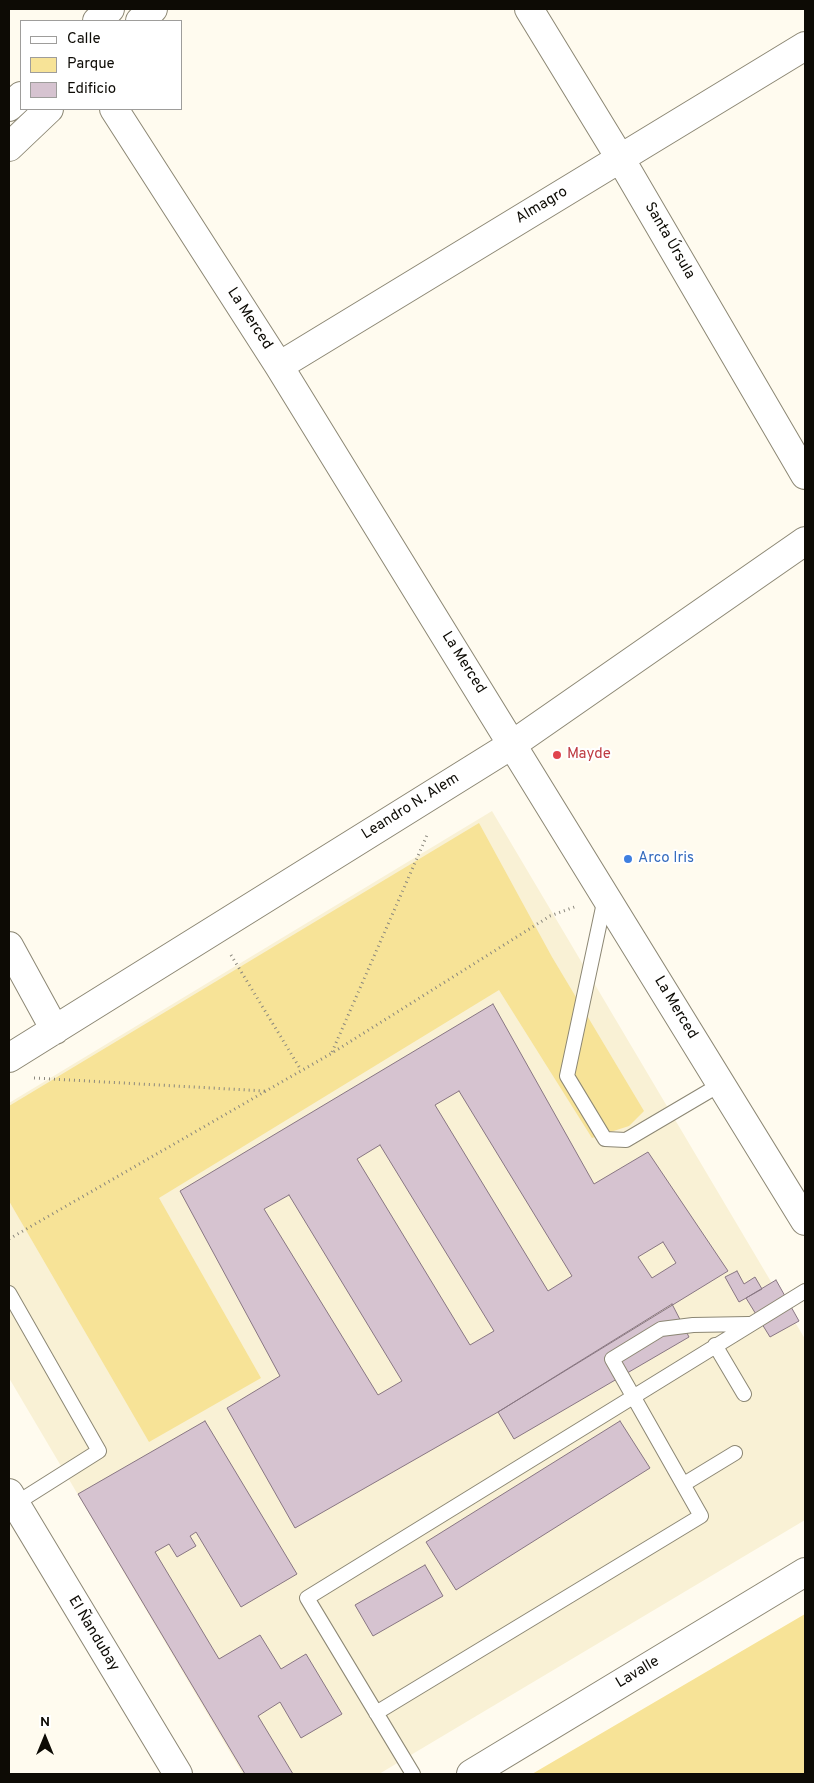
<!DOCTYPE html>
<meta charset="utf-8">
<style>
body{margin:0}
#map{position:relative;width:814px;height:1783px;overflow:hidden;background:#fffbef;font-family:Overpass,sans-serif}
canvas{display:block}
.frame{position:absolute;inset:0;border:10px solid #0d0b05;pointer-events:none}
.legend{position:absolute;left:20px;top:20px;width:162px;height:90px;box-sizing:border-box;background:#fff;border:1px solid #9e9d9b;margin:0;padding:6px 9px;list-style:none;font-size:15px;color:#0d0b05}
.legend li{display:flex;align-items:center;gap:10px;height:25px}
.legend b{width:25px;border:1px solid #9e9d9b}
.north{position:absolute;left:20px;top:1713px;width:50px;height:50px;-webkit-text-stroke:4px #fff;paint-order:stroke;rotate:0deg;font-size:14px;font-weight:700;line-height:20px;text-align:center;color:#0d0b05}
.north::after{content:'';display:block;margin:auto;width:18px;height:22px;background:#0d0b05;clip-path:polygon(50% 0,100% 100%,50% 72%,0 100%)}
</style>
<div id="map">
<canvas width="814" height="1783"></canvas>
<div class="frame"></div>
<ul class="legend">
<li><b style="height:6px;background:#fff"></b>Calle</li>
<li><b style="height:14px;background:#f7e397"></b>Parque</li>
<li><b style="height:14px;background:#d6c3d0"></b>Edificio</li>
</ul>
<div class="north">N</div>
</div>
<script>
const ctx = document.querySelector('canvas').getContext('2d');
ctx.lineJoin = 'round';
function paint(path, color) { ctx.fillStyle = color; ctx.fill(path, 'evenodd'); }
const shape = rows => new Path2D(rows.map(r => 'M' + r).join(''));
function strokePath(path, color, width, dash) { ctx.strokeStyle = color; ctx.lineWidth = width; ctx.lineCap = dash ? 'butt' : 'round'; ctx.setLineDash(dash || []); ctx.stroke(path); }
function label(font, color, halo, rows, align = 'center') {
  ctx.font = font + ' Overpass,sans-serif'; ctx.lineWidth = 4; ctx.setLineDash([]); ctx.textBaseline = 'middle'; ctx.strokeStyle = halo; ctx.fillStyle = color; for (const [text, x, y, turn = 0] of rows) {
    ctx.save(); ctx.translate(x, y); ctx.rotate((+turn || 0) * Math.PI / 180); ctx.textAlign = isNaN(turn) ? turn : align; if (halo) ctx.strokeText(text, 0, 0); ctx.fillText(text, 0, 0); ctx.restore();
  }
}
paint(shape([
 [492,811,805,1339,805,1520,379,1774,243,1774,9,1378,9,1103]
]), '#f9f1d5');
paint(shape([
 [479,823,552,957,644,1111,629,1126,592,1138,499,990,159,1198,261,1378,149,1442,9,1201,9,1106],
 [805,1614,805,1774,532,1774]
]), '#f7e397');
const building = shape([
 [493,1004,594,1184,648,1152,728,1271,498,1412,295,1528,227,1408,280,1376,180,1191,493,1004],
 [459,1091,572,1276,548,1291,435,1105,459,1091],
 [380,1145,494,1331,470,1345,357,1159,380,1145],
 [289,1195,402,1381,378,1395,264,1209,289,1195],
 [663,1242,676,1263,652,1278,638,1257,663,1242],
 [737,1271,744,1284,755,1277,762,1289,739,1302,725,1277,737,1271],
 [776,1280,799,1321,770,1337,746,1298,776,1280],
 [672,1304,689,1337,514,1439,498,1412,672,1304],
 [205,1421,297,1574,241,1607,196,1532,190,1536,196,1546,177,1557,169,1544,155,1552,219,1659,260,1635,281,1669,306,1654,342,1714,301,1738,280,1702,258,1716,293,1774,245,1774,78,1494,205,1421],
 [620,1421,650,1468,456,1590,426,1542,620,1421],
 [425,1565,443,1596,373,1636,355,1605,425,1565]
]);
paint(building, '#d6c3d0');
strokePath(building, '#897783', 1);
const lane = shape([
 [605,898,567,1076,605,1139,626,1140,721,1084],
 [9,1293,99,1451,15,1504],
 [715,1345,744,1394],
 [684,1484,735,1453],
 [376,1713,701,1516,612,1359,661,1329,693,1325,749,1324],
 [413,1774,307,1598,805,1291]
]);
const street = shape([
 [529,9,620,158,805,475],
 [114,109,279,366,805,1221],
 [279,366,805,46],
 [9,946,55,1030],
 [9,1058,513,744,805,541],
 [9,1493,178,1774],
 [471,1774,805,1572]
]);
const secondary = shape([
 [97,21,110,9],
 [140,21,153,9],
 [9,107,21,96],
 [9,147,49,109]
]);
strokePath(lane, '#8c8774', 16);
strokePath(street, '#8c8774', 30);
strokePath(secondary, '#8c8774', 30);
strokePath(shape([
 [231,955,301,1070],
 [332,1052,428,833],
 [34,1078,265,1091],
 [9,1239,332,1053,550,916,577,906]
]), '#8a877d', 3, [1, 4]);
strokePath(lane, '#fff', 14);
strokePath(street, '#fff', 28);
strokePath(secondary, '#fff', 28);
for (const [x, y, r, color] of [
 [557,755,5,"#e0444e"],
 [628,859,5,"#3f7fe0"]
]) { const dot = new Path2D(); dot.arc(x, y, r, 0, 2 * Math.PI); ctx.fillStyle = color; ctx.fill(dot); strokePath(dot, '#fff', 2); }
label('15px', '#0d0b05', '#fff', [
 ["Almagro",542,206,-31],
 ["Santa Úrsula",669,241,60],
 ["La Merced",249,319,57],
 ["La Merced",463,663,58],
 ["Leandro N. Alem",411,807,-32],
 ["La Merced",675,1008,59],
 ["El Ñandubay",93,1634,59],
 ["Lavalle",638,1673,-31]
]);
label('15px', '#be3a42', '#fff', [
 ["Mayde",567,755]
], 'left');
label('15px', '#366cbe', '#fff', [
 ["Arco Iris",638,859]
], 'left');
</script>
